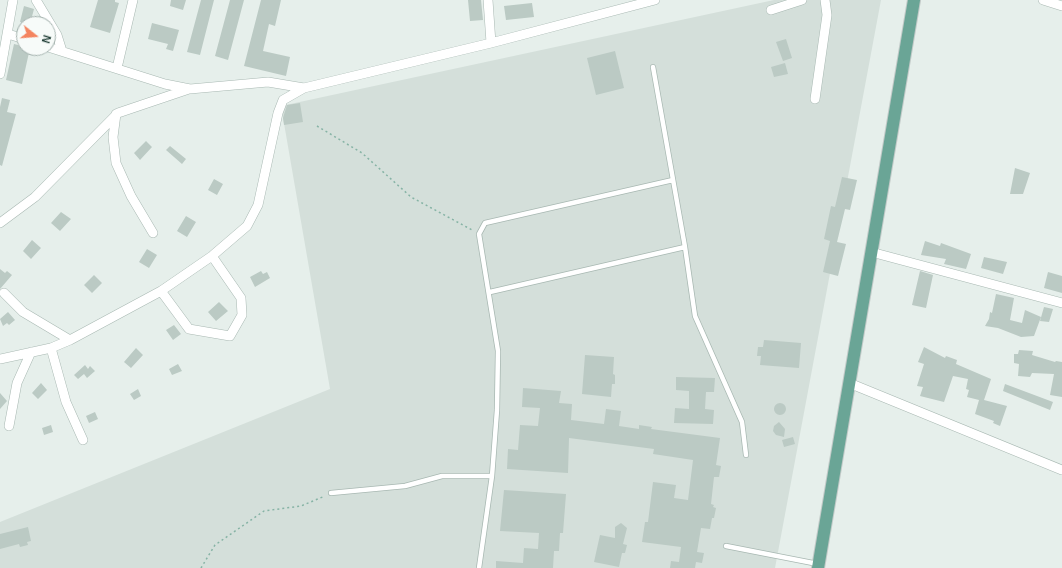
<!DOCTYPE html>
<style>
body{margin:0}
#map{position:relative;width:1062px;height:568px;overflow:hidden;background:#e6efeb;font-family:Arial,sans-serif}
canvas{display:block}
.north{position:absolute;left:16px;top:16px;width:40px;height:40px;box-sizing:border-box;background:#f7fbf9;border:1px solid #a3b1ad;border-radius:50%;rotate:107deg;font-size:11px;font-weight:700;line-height:16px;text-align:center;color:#24423a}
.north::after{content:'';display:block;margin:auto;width:14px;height:18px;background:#f4845f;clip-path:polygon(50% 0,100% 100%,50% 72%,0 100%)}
</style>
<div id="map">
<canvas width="1062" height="568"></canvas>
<div class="north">N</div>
</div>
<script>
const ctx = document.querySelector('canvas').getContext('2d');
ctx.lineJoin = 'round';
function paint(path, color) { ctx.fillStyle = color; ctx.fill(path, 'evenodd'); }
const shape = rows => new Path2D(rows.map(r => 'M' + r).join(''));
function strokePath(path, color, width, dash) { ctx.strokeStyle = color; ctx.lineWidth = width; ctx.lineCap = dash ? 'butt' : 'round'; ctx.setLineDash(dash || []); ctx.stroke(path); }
paint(shape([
 [774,0,881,0,775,568,0,568,0,522,330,389,281,106]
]), '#d4dfda');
paint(shape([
 [98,0,115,0,115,2,119,3,110,33,90,27],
 [171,0,186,0,183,10,170,6],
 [201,0,214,0,200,55,187,52],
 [230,0,244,0,228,60,215,56],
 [261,0,281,0,275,26,269,24,263,51,290,57,286,76,244,66],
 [468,0,481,0,483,20,470,21],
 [532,3,534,17,506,20,504,6],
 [24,6,34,9,30,24,20,22],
 [152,23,179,30,173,51,166,49,168,44,148,39],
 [786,39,792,58,783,61,776,42],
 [14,44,30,48,22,84,6,80],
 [615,51,624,88,596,95,587,58],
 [785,63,788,74,774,77,771,67],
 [2,98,10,100,7,112,16,114,2,166,0,165,0,107],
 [300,103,303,122,284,125,283,118,287,105],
 [146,141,152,147,140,160,134,153],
 [170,146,186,159,182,164,166,150],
 [1015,168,1030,173,1023,194,1010,194],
 [842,177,857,180,850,210,845,209,837,242,846,244,838,276,823,272,830,241,824,239,831,206,835,207],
 [214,179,223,184,217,195,208,190],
 [61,212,71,219,60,231,51,223],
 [186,216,196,222,187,237,177,231],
 [32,240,41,248,31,259,23,251],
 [925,241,940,246,941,243,971,254,966,269,944,264,946,259,921,255],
 [147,249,157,255,149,268,139,262],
 [984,257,1007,262,1003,274,981,268],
 [0,269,5,273,7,271,12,275,0,289],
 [261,271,263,274,267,272,270,278,255,287,250,277],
 [920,271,933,275,926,308,912,305],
 [1048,272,1062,276,1062,293,1044,288],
 [94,275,102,283,92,293,84,285],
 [996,294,1014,298,1010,320,1022,323,1025,310,1041,317,1034,336,1021,337,998,328,985,326,989,319,990,312,992,313],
 [219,302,228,311,216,321,208,312],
 [1044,307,1053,309,1049,322,1040,321],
 [8,312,15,320,9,325,7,323,3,326,0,319],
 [174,325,181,334,173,340,166,330],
 [764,340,801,343,799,368,760,365,761,356,757,356,758,347,763,347],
 [924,347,945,358,946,356,957,360,956,364,991,379,984,400,1007,406,1000,426,993,423,994,421,975,414,979,400,967,397,969,390,966,389,968,379,953,376,944,402,920,396,923,387,917,386,924,364,918,362],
 [136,348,143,355,131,368,124,362],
 [1019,350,1033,351,1032,355,1055,362,1056,361,1062,362,1062,397,1050,395,1054,374,1032,373,1030,377,1018,376,1019,364,1014,363,1014,354,1018,354],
 [585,355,614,357,613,374,615,375,615,384,612,384,611,397,582,394],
 [178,364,182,371,172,375,169,369],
 [85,365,88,369,90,366,95,371,87,378,84,374,78,379,74,375],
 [676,377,715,378,714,392,706,392,705,409,714,410,713,424,674,423,675,408,689,409,689,391,676,390],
 [41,383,47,390,38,399,32,393],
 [1005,384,1053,402,1050,410,1003,391],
 [523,388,561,391,559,403,572,404,571,420,604,424,606,409,621,411,619,426,639,429,639,425,652,427,651,429,720,438,716,465,721,466,719,477,714,477,711,504,714,505,713,507,716,508,714,518,712,518,710,529,701,528,697,552,704,553,702,563,696,562,695,568,670,568,671,561,679,562,681,547,642,542,645,522,648,522,653,482,676,485,674,498,688,500,693,460,653,454,654,449,569,438,568,473,507,469,508,449,518,450,520,425,538,426,540,408,522,407],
 [138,389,141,396,134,400,130,394],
 [0,393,7,401,0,409],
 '774 409a6 6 0 1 1 12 0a6 6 0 1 1-12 0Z',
 [95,412,98,419,89,423,86,416],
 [779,422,785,429,784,437,776,435,773,431,774,426],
 [51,425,53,432,44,435,42,428],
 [793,437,795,444,784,447,782,440],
 [504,490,566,494,563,533,560,533,559,551,554,551,553,568,496,568,496,561,523,563,524,548,538,549,539,533,500,531],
 [621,523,627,528,623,544,627,545,625,553,622,553,619,567,594,562,600,535,615,538,615,527],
 [28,527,31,541,27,542,28,545,20,547,19,544,0,549,0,534]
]), '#bbcac4');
const service = shape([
 [653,67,685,247,695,316,742,422,746,455],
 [490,292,685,247],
 [331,493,405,486,442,476,492,476],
 [726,546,818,564],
 [479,568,492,476,497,410,498,351,479,234,485,223,673,180]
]);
const minor = shape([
 [36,0,57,35,62,51],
 [488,0,491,43],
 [1043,0,1062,6],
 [771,10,802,0],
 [8,34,24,39],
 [48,47,165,84,190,89,268,82,304,88,491,43,655,0],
 [117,68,133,0],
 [0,74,13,0],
 [815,99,827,15,825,0],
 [116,114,113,137,116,163,131,196,153,233],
 [0,223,35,197,118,113,189,89],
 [871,252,1062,303],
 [161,291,189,329,230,336,242,315,241,298,212,256],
 [4,293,23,312,70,340],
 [51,348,66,402,83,440],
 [0,359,51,348,70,340,161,291,212,256,247,226,258,205,278,113,283,100,304,88],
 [849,383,1062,470],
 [9,426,17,383,31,352]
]);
const primary = shape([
 [818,568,914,0]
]);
strokePath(service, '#a8b8b2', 6);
strokePath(minor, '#a8b8b2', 10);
strokePath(primary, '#c2cac8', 14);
strokePath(shape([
 [317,126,362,153,411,197,474,231],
 [201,568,215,545,264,511,301,506,325,496]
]), '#86b3a5', 1.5, [2, 3]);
strokePath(service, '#fff', 4.5);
strokePath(minor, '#fff', 9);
strokePath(primary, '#6aa596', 12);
</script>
